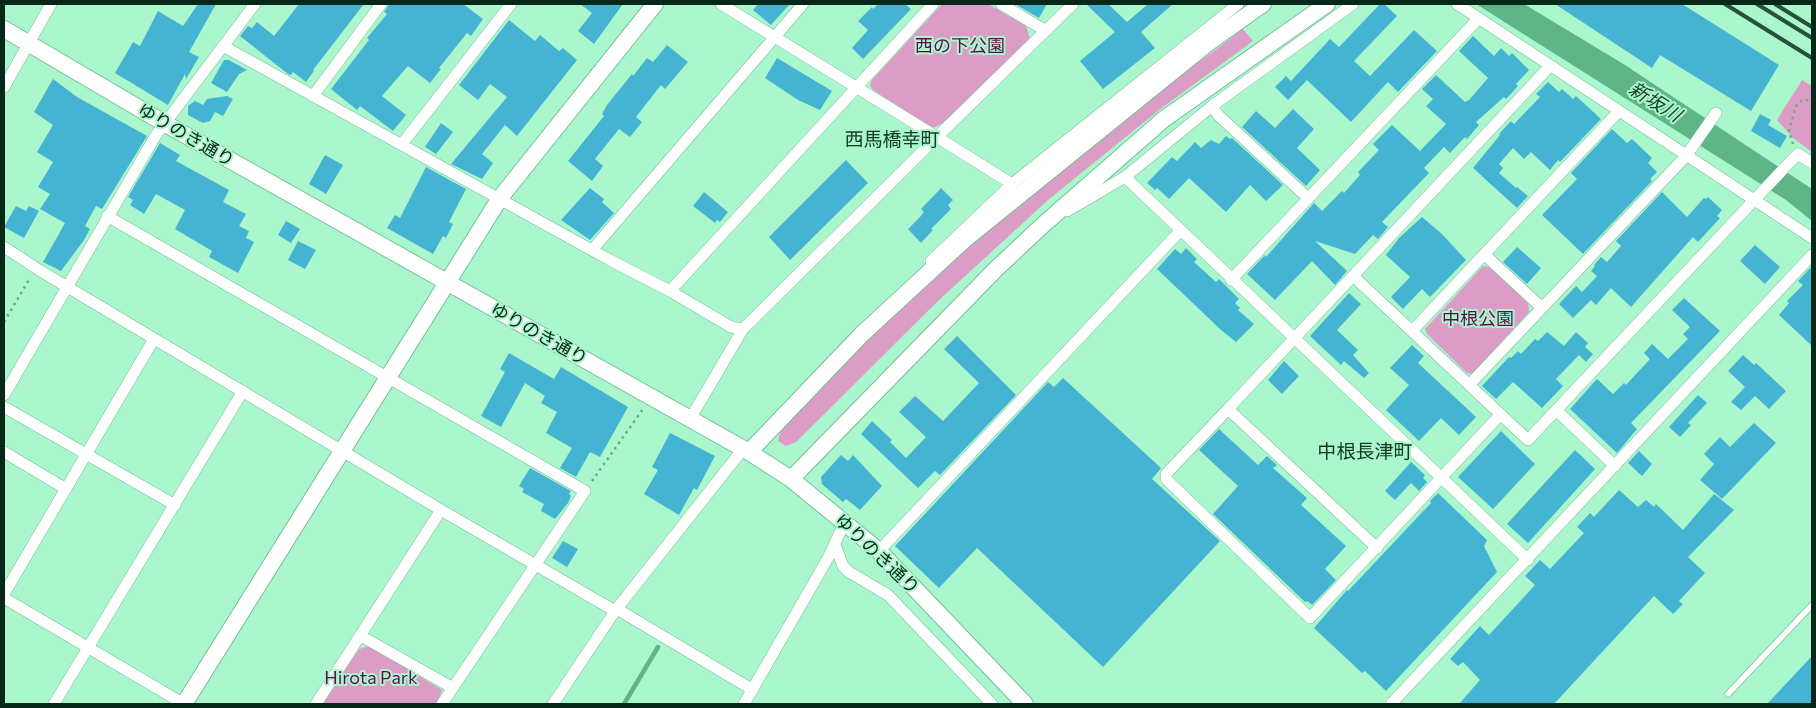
<!DOCTYPE html>
<meta charset="utf-8">
<style>
body{margin:0}
#map{position:relative;width:1816px;height:708px;overflow:hidden;background:#abf7cd;font-family:Commissioner,sans-serif}
canvas{display:block}
.frame{position:absolute;inset:0;border:5px solid #072819;pointer-events:none}
</style>
<div id="map">
<canvas width="1816" height="708"></canvas>
<div class="frame"></div>
</div>
<script>
const ctx = document.querySelector('canvas').getContext('2d');
ctx.lineJoin = 'round';
function paint(path, color) { ctx.fillStyle = color; ctx.fill(path, 'evenodd'); }
const shape = rows => new Path2D(rows.map(r => 'M' + r).join(''));
function strokePath(path, color, width, dash) { ctx.strokeStyle = color; ctx.lineWidth = width; ctx.lineCap = dash ? 'butt' : 'round'; ctx.setLineDash(dash || []); ctx.stroke(path); }
function label(font, color, halo, rows, align = 'center') {
  ctx.font = font + ' Commissioner,"Noto Sans JP",sans-serif'; ctx.lineWidth = 4; ctx.setLineDash([]); ctx.textBaseline = 'middle'; ctx.strokeStyle = halo; ctx.fillStyle = color; for (const [text, x, y, turn = 0] of rows) {
    ctx.save(); ctx.translate(x, y); ctx.rotate((+turn || 0) * Math.PI / 180); ctx.textAlign = isNaN(turn) ? turn : align; if (halo) ctx.strokeText(text, 0, 0); ctx.fillText(text, 0, 0); ctx.restore();
  }
}
paint(shape([
 [942,4,988,4,1026,26,1030,39,942,124,932,128,873,90,870,85,872,80],
 [1243,29,1253,41,1159,110,1048,200,939,300,796,442,786,446,778,441,781,429,907,300,995,224,1139,107],
 [1802,80,1812,86,1812,152,1793,138,1777,120],
 [1483,266,1489,267,1528,301,1529,312,1472,374,1467,373,1427,334,1425,329],
 [366,647,372,647,442,690,437,704,323,704,359,649]
]), '#db9cc6');
paint(shape([
 [1476,4,1524,4,1625,65,1812,189,1812,221,1786,200]
]), '#5db588');
strokePath(shape([
 [624,704,658,647]
]), '#5db588', 4.5);
paint(shape([
 [198,4,216,4,189,52,199,57,186,79,185,74,168,105,115,73,133,42,140,46,158,11,183,26],
 [299,4,364,4,313,70,314,71,306,82,293,72,291,75,288,74,240,36,248,26,252,28,257,22,274,36],
 [389,4,463,4,483,19,471,36,467,33,439,68,441,69,430,83,408,66,382,96,406,115,393,131,360,106,357,110,331,89,369,40,367,38,387,14,384,12],
 [580,4,623,4,594,44,578,31,592,13],
 [758,4,790,4,771,25,753,10],
 [878,4,905,4,911,9,863,59,852,48,868,30,858,21,872,7,873,9],
 [1015,4,1047,4,1039,18],
 [1086,4,1108,4,1127,22,1148,4,1173,4,1141,32,1155,48,1103,89,1080,61,1115,32],
 [1380,4,1384,4,1397,16,1354,61,1370,76,1414,30,1437,51,1398,92,1388,82,1351,122,1307,80,1288,100,1275,87,1286,76,1291,81,1330,39,1339,47],
 [1555,4,1682,4,1779,65,1751,111,1660,55,1652,68],
 [509,20,535,41,540,35,559,51,563,48,577,60,517,136,505,125,482,154,493,163,482,179,451,164,507,97,490,84,478,100,459,85],
 [1473,36,1494,56,1501,48,1509,56,1512,53,1529,70,1516,84,1518,86,1506,99,1504,97,1476,122,1479,125,1467,139,1465,137,1450,153,1444,147,1424,168,1429,173,1382,222,1388,227,1378,239,1373,235,1355,254,1315,241,1347,271,1335,285,1312,261,1275,300,1247,274,1265,255,1266,257,1314,203,1322,211,1342,191,1344,193,1360,175,1358,172,1379,150,1373,144,1392,125,1420,151,1446,124,1426,106,1433,99,1422,89,1436,75,1465,102,1469,100,1488,78,1459,51],
 [667,45,688,62,665,89,661,85,636,117,642,122,630,137,619,129,595,159,603,166,592,181,568,161,604,116,602,114,607,105,632,74,633,76,647,58,653,62],
 [777,58,832,91,820,110,798,100,765,78],
 [224,60,229,60,247,70,239,74,227,92,211,83],
 [53,79,77,97,147,136,102,209,96,206,85,226,90,229,84,240,61,271,43,262,65,223,40,209,50,194,38,187,53,162,37,152,53,125,34,112],
 [1548,82,1559,92,1562,89,1573,99,1576,96,1601,119,1560,162,1558,160,1550,170,1531,152,1524,159,1513,148,1499,164,1503,168,1499,173,1516,188,1517,187,1528,196,1517,208,1473,168,1500,135,1499,134,1511,121,1514,124,1540,97,1536,94],
 [227,96,233,99,223,116,215,112,210,121,203,123,188,115,188,106,195,101,203,105,207,99],
 [1293,109,1314,129,1297,148,1320,170,1306,186,1242,127,1256,111,1275,128],
 [1760,114,1771,120,1768,125,1787,136,1780,148,1751,131],
 [441,123,453,132,436,154,425,147],
 [1612,129,1627,143,1632,139,1652,158,1648,163,1657,172,1650,179,1652,181,1583,254,1542,215,1577,179,1571,173],
 [1226,136,1230,139,1232,138,1283,185,1266,201,1250,185,1226,212,1189,178,1169,199,1157,188,1155,190,1147,183,1172,157,1177,161,1195,142,1201,148,1211,140,1219,144],
 [160,143,180,155,176,161,229,190,223,202,246,214,239,226,249,231,246,238,254,242,238,273,209,257,212,251,175,229,185,210,156,194,144,214,130,205,133,200,128,197],
 [325,155,343,165,326,194,309,184],
 [846,160,868,183,790,260,769,237],
 [426,167,466,189,449,222,453,224,446,238,443,236,433,254,387,228,395,215,400,218],
 [590,188,604,199,602,202,614,213,590,240,561,220],
 [941,188,953,200,948,205,951,209,931,229,933,230,921,243,908,229,920,217,924,212,921,209],
 [704,192,728,212,720,222,717,220,715,223,693,206],
 [1662,192,1687,217,1704,198,1706,199,1708,197,1722,210,1717,216,1720,218,1698,242,1693,237,1631,307,1611,288,1596,305,1591,300,1573,318,1559,304,1576,286,1582,292,1597,276,1591,271,1595,266,1594,265,1601,257,1607,262,1621,246,1616,241],
 [16,206,26,211,29,206,39,211,24,238,4,227],
 [1422,217,1442,234,1466,260,1430,297,1422,289,1403,309,1391,297,1410,277,1386,255,1399,238],
 [286,221,300,229,291,243,278,235],
 [298,241,316,250,305,269,288,260],
 [1755,245,1780,267,1765,284,1740,261],
 [1517,247,1541,268,1527,284,1503,262],
 [1186,248,1197,259,1194,262,1216,282,1219,279,1239,299,1235,303,1240,308,1238,310,1254,324,1236,342,1221,330,1157,269,1175,249,1181,254],
 [1812,266,1812,346,1779,315,1789,303,1787,301,1803,285,1798,281],
 [1349,293,1361,304,1337,330,1358,350,1353,355,1369,373,1364,378,1344,361,1341,365,1310,336],
 [1684,298,1720,331,1631,423,1637,429,1617,453,1570,409,1597,379,1613,394,1624,383,1626,385,1650,359,1644,353,1652,344,1668,359,1688,339,1683,334,1690,327,1672,310],
 [1547,332,1564,346,1576,332,1588,343,1585,347,1593,354,1586,362,1579,355,1556,379,1563,386,1542,408,1513,382,1496,399,1482,386,1509,357,1511,358,1518,351,1521,354,1535,339,1538,341],
 [957,336,1016,395,940,475,935,471,918,488,861,434,872,421,892,440,890,442,906,458,926,437,899,412,915,396,943,421,979,383,944,349],
 [1412,345,1424,356,1418,363,1476,417,1459,435,1441,418,1419,441,1386,410,1409,385,1390,368],
 [509,353,554,379,561,367,628,407,600,457,590,452,576,477,560,468,572,448,546,433,557,412,541,403,545,396,525,383,501,427,481,416,505,372,500,369],
 [1743,355,1754,365,1756,363,1786,391,1769,409,1755,396,1741,410,1731,402,1745,387,1728,371],
 [1284,361,1299,376,1282,394,1268,380],
 [1063,378,1161,468,1152,479,1220,541,1103,667,977,548,939,588,895,546,1048,382,1054,387],
 [1698,395,1707,403,1688,423,1691,425,1680,437,1669,427],
 [1754,423,1776,443,1722,499,1700,480,1714,464,1704,454,1720,437,1730,447],
 [1219,429,1258,465,1267,456,1277,465,1273,468,1307,498,1301,505,1346,546,1325,569,1336,580,1312,605,1307,601,1305,602,1213,514,1238,486,1199,450],
 [1501,431,1535,464,1493,509,1458,477],
 [670,433,715,456,697,490,694,488,679,515,644,494,658,470,652,467],
 [1575,450,1595,469,1528,543,1507,524],
 [1639,451,1652,464,1642,476,1628,463],
 [841,455,848,461,853,455,882,486,860,510,846,499,843,502,822,484,821,477],
 [1411,462,1425,475,1423,478,1427,482,1419,491,1411,483,1395,500,1385,491],
 [530,468,571,491,569,494,571,496,568,503,555,519,541,511,544,504,522,492,524,489,519,486],
 [1619,490,1638,507,1646,500,1654,507,1656,504,1683,530,1714,494,1734,510,1688,557,1705,573,1679,601,1683,604,1673,614,1654,596,1554,704,1459,704,1480,680,1463,662,1458,666,1450,659,1480,626,1489,635,1535,585,1525,576,1540,560,1550,569,1584,533,1577,527,1590,513,1594,517],
 [1438,493,1487,540,1484,546,1497,572,1386,691,1365,671,1362,673,1314,628,1347,590,1348,591,1431,503,1430,501],
 [563,541,578,549,567,567,552,558],
 [1812,656,1812,704,1767,704]
]), '#45b4d3');
const lane = shape([
 [1728,694,1812,605]
]);
const street = shape([
 [1001,4,1046,31],
 [1457,4,1812,238],
 [223,46,608,259,670,291,731,327,743,329,937,137,721,4],
 [4,87,51,4],
 [313,96,381,4],
 [1212,106,1218,115,1308,198],
 [402,144,511,4],
 [1125,177,1528,560],
 [1012,184,937,137,1073,4],
 [1067,211,1125,177,1212,106,1353,4],
 [107,216,585,491,442,704],
 [4,247,39,270,441,510,615,611],
 [592,250,803,4],
 [1484,254,1542,308],
 [931,261,1012,184,1238,4],
 [1353,276,1528,440,1790,162,1798,154,1812,163],
 [1231,280,1479,18],
 [670,291,933,4],
 [1412,331,1619,111],
 [1469,385,1686,156,1716,113],
 [4,395,156,135,255,4],
 [4,407,175,505],
 [1228,409,1166,474,1166,479,1310,618,1500,415],
 [1556,410,1615,466],
 [690,419,743,329],
 [4,452,66,489],
 [835,545,843,566,849,572,888,595,992,704],
 [1377,548,1228,409,1550,66],
 [879,551,1180,231],
 [4,594,154,339],
 [4,598,184,704],
 [617,609,753,690],
 [361,636,453,688],
 [54,704,243,391],
 [316,704,441,510],
 [553,704,615,611,743,449],
 [744,704,828,558,840,532,847,524],
 [1391,704,1812,255]
]);
const secondary = shape([
 [4,29,164,123,749,452,791,479,879,551,1025,704],
 [749,452,862,334,964,240,1208,43,1263,4],
 [791,479,996,269,1044,224,1164,119,1327,4],
 [184,704,500,198,655,4]
]);
strokePath(lane, '#73be97', 7);
strokePath(street, '#73be97', 12);
strokePath(secondary, '#73be97', 18);
strokePath(shape([
 [1793,144,1789,131,1796,106,1802,100,1812,100],
 [4,322,30,278],
 [592,481,643,409]
]), '#6da989', 2.5, [2.5, 4]);
strokePath(lane, '#fff', 5.5);
strokePath(street, '#fff', 11);
strokePath(secondary, '#fff', 16);
strokePath(shape([
 [1725,4,1812,58],
 [1757,4,1812,38],
 [1775,4,1812,27]
]), '#27513d', 4);
label('18px', '#62094e', '#abf7cd', [
 ["西の下公園",960,46],
 ["中根公園",1478,319],
 ["Hirota Park",371,678]
]);
label('18px', '#072819', '#abf7cd', [
 ["ゆりのき通り",186,135,30],
 ["ゆりのき通り",539,334,29],
 ["ゆりのき通り",877,554,43]
]);
label('italic 19px', '#163c2a', '#abf7cd', [
 ["新坂川",1655,102,32]
]);
label('19px', '#0f3825', '#abf7cd', [
 ["西馬橋幸町",892,140],
 ["中根長津町",1365,452]
]);
</script>
